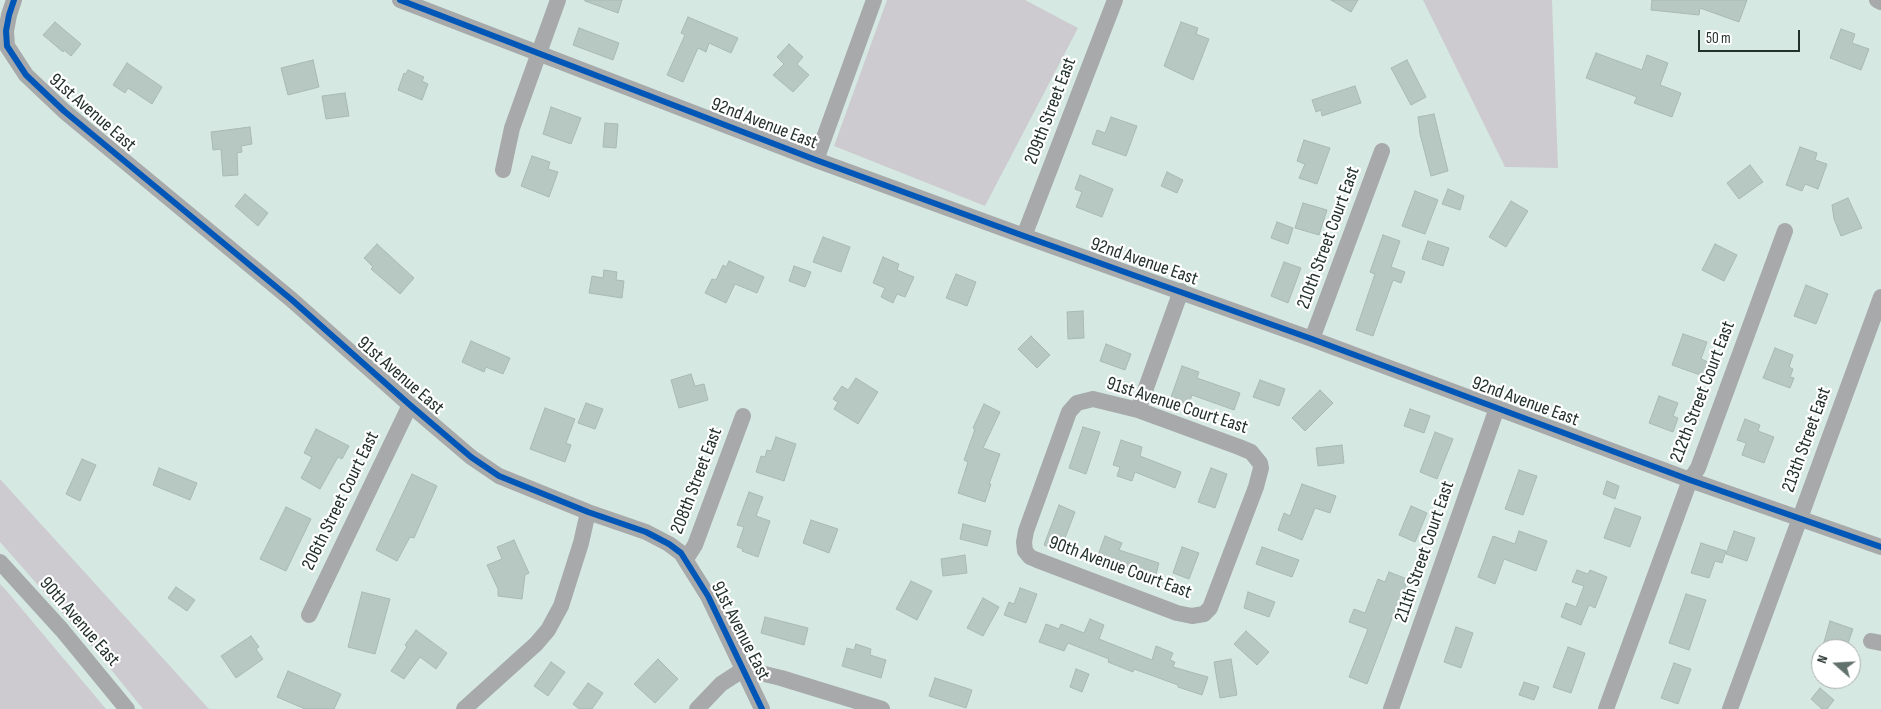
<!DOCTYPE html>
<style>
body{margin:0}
#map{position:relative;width:1881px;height:709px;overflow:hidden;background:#d5e9e2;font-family:"Sofia Sans Condensed",sans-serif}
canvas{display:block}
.north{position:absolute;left:1811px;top:639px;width:50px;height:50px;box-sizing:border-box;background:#fff;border:1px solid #a7adab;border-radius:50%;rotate:289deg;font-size:14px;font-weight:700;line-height:20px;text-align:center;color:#23312c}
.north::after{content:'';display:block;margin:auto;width:18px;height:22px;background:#61716c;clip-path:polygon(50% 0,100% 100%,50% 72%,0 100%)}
.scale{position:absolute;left:1698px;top:30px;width:102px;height:22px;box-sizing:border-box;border:2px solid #23312c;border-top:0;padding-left:6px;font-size:15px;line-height:18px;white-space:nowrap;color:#23312c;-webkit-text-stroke:4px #fff;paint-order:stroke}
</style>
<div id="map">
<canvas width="1881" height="709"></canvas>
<div class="north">N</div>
<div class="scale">50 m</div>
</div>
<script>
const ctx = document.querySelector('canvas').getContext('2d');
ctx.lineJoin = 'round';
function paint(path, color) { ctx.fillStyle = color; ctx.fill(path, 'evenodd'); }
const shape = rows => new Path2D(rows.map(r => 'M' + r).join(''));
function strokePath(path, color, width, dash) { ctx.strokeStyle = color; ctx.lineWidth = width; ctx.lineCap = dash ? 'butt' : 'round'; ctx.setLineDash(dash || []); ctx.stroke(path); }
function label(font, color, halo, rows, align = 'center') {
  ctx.font = font + ' "Sofia Sans Condensed",sans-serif'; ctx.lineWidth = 4.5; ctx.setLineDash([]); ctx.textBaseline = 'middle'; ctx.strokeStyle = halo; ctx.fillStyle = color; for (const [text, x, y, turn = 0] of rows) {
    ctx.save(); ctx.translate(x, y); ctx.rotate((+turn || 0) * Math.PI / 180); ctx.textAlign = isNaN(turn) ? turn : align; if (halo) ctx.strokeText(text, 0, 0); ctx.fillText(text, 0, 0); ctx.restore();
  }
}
paint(shape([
 [887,0,1025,0,1078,28,985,206,834,146],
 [1423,0,1552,0,1558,168,1505,167],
 [0,479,209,709,143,709,96,651,0,542],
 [0,584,5,589,106,709,0,709]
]), '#cdcbd0');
const building = shape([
 [585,0,622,0,618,13,585,1,585,0],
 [1331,0,1358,0,1351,12,1331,0],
 [1652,0,1747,0,1739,22,1700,8,1699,15,1651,10,1652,0],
 [688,17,738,38,731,53,709,43,706,52,698,48,683,82,667,75,685,35,681,33,688,17],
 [55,22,81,44,71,56,64,50,63,52,43,35,55,22],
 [1181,22,1198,28,1196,34,1209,39,1193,80,1164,66,1181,22],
 [579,28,619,43,613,60,573,45,579,28],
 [1841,29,1855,34,1852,43,1869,49,1861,70,1830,58,1841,29],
 [789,44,803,57,797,64,809,75,793,92,773,75,784,64,777,57,789,44],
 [1596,53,1642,70,1647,55,1668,63,1660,85,1681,93,1672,117,1634,103,1637,97,1586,78,1596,53],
 [313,60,319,87,288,95,281,68,313,60],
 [1407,60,1426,97,1411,105,1391,68,1407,60],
 [127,63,162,87,152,104,128,88,125,93,113,85,127,63],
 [408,70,424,77,422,81,428,84,422,100,398,90,404,73,406,74,408,70],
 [1355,86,1361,103,1322,116,1321,110,1316,112,1312,100,1355,86],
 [345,93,349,116,326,119,322,96,345,93],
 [551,107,581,118,571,144,543,134,551,107],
 [1434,114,1448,171,1431,176,1420,134,1418,117,1434,114],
 [1111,117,1137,126,1126,156,1092,144,1097,130,1105,133,1111,117],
 [605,123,618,124,616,148,603,147,605,123],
 [250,127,252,144,241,146,242,152,237,153,238,175,223,176,221,149,213,150,211,132,250,127],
 [1304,140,1330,148,1317,184,1299,178,1305,164,1297,161,1304,140],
 [1800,147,1817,153,1815,160,1827,164,1818,189,1805,184,1802,191,1786,185,1800,147],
 [532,156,550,162,548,169,558,172,549,197,521,186,532,156],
 [1750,165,1763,182,1739,199,1727,183,1750,165],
 [1167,172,1183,180,1177,193,1161,186,1167,172],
 [1080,175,1113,189,1102,217,1076,207,1082,192,1075,189,1080,175],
 [1448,189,1464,196,1460,210,1442,204,1448,189],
 [1415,191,1438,200,1425,234,1402,226,1415,191],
 [245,194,268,213,258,226,235,206,245,194],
 [1848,198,1862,228,1841,236,1834,219,1832,205,1848,198],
 [1511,201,1528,211,1506,247,1489,237,1511,201],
 [1303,203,1327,210,1319,235,1295,228,1303,203],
 [1277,222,1293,228,1288,244,1271,238,1277,222],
 [1383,235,1400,241,1391,267,1405,272,1401,283,1393,280,1373,336,1356,330,1375,274,1370,272,1383,235],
 [823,237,850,247,841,272,813,262,823,237],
 [1428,241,1449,248,1443,266,1422,259,1428,241],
 [377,244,414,278,400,294,371,269,373,267,364,258,377,244],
 [1715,244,1737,255,1724,281,1702,270,1715,244],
 [883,257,899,264,897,270,914,277,905,297,897,294,893,303,881,297,885,288,873,283,883,257],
 [729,261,764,277,757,293,735,284,726,303,705,293,712,279,716,280,723,265,726,267,729,261],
 [1284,262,1301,268,1288,303,1271,296,1284,262],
 [794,266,811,272,805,287,789,281,794,266],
 [604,270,617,272,616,280,624,281,622,298,589,293,592,276,603,278,604,270],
 [956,274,976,282,967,306,946,298,956,274],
 [1806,285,1828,294,1816,324,1794,316,1806,285],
 [1083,311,1084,338,1068,339,1067,312,1083,311],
 [1683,334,1707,342,1701,359,1708,362,1703,376,1672,365,1683,334],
 [1031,336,1050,355,1037,368,1018,349,1031,336],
 [471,341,510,358,503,374,486,367,484,372,462,362,471,341],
 [1106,344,1131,354,1125,370,1100,361,1106,344],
 [1775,348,1793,355,1789,367,1793,369,1790,377,1794,378,1790,388,1763,378,1775,348],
 [1182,366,1199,372,1197,378,1240,393,1234,410,1192,395,1188,406,1170,400,1182,366],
 [691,374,695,386,704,384,708,400,679,408,671,380,691,374],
 [856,378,878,392,858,424,834,409,838,402,833,399,842,386,848,390,856,378],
 [1260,380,1285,389,1279,406,1253,397,1260,380],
 [1320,390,1333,403,1305,431,1292,418,1320,390],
 [1659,396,1678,403,1673,416,1678,418,1673,432,1649,423,1659,396],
 [586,403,603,409,595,429,578,423,586,403],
 [984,404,1000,412,983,448,1000,454,989,484,991,484,985,502,958,493,968,462,964,460,975,429,973,428,984,404],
 [545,408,575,419,566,443,571,445,565,462,530,449,545,408],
 [1410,409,1430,416,1424,433,1404,426,1410,409],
 [1745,419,1760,425,1758,431,1774,437,1764,463,1742,455,1746,443,1737,440,1745,419],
 [1083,427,1100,432,1086,474,1069,468,1083,427],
 [316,429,349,446,342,459,338,457,320,489,301,478,312,457,304,453,316,429],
 [1435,432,1453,439,1437,479,1420,472,1435,432],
 [776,437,796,444,784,481,756,472,761,456,765,457,767,450,771,451,776,437],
 [1121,440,1142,447,1140,456,1181,472,1175,488,1135,472,1132,481,1117,476,1120,467,1113,465,1121,440],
 [1342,445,1344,463,1318,466,1316,448,1342,445],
 [82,459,96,465,80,501,66,494,82,459],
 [159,468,197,483,190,500,153,485,159,468],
 [1211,468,1227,474,1215,508,1198,502,1211,468],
 [1519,470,1537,476,1523,515,1505,509,1519,470],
 [412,474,437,486,414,538,410,537,397,561,376,550,412,474],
 [1607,481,1619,486,1615,499,1603,494,1607,481],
 [1302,484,1336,496,1330,513,1315,508,1302,540,1278,530,1284,513,1290,516,1302,484],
 [749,492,763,497,756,516,770,521,758,557,742,551,743,549,737,547,744,527,737,525,749,492],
 [1059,505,1075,512,1060,551,1044,545,1059,505],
 [1411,506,1427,513,1415,542,1399,535,1411,506],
 [286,507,311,519,286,571,260,559,286,507],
 [1615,508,1641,517,1630,547,1604,538,1615,508],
 [811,520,838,529,829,553,803,543,811,520],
 [963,524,991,531,987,546,960,539,963,524],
 [1519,531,1547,541,1536,571,1504,559,1495,584,1478,577,1493,536,1515,544,1519,531],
 [1734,531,1755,538,1747,561,1726,554,1734,531],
 [1105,536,1122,543,1119,550,1159,563,1155,578,1114,564,1113,567,1096,561,1105,536],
 [514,540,529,573,525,575,522,599,498,596,498,589,487,565,502,559,497,547,514,540],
 [1701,543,1726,551,1722,563,1715,561,1709,578,1691,573,1701,543],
 [1182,547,1199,553,1189,579,1173,573,1182,547],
 [1262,547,1299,560,1292,577,1256,564,1262,547],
 [965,555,967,573,943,576,941,559,965,555],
 [1577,570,1588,574,1590,570,1607,577,1595,608,1589,605,1581,625,1561,617,1566,603,1576,607,1584,586,1572,582,1577,570],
 [1389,572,1407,579,1405,586,1412,589,1406,603,1399,600,1367,684,1349,677,1368,629,1349,622,1354,609,1365,613,1378,579,1385,582,1389,572],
 [911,581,932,591,917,620,896,609,911,581],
 [176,587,195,600,187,611,168,598,176,587],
 [1020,588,1037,594,1026,623,1004,615,1009,602,1014,604,1020,588],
 [362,592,390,599,375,654,348,647,362,592],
 [1248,592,1275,602,1269,617,1244,608,1248,592],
 [1686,594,1706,600,1689,650,1669,643,1686,594],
 [983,598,999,607,983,636,967,628,983,598],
 [765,617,808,628,804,645,761,633,765,617],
 [1090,619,1104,625,1099,639,1152,660,1156,646,1173,653,1170,660,1175,662,1173,667,1208,677,1202,695,1178,687,1178,685,1134,669,1133,672,1108,662,1109,659,1068,643,1064,651,1039,642,1046,624,1059,629,1061,624,1084,633,1090,619],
 [1830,621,1853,629,1846,649,1822,649,1830,621],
 [1456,627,1473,633,1461,668,1444,662,1456,627],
 [416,630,447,653,436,669,420,657,404,679,391,671,407,647,405,645,416,630],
 [1246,631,1269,652,1257,665,1234,644,1246,631],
 [251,636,259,647,256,649,263,659,236,678,221,656,251,636],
 [856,644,871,649,870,655,886,660,881,678,842,666,847,648,854,650,856,644],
 [1568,647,1585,653,1571,693,1553,687,1568,647],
 [658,659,678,679,655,703,634,684,658,659],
 [1231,659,1237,695,1220,698,1214,662,1231,659],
 [551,662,565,672,548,696,534,686,551,662],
 [1674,663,1691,669,1678,704,1661,698,1674,663],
 [1076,669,1089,674,1082,692,1070,687,1076,669],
 [288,671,341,694,334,709,305,709,277,697,288,671],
 [935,678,972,690,966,708,929,696,935,678],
 [1524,682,1539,687,1534,700,1519,695,1524,682],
 [588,683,603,693,592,709,579,709,573,704,588,683],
 [1820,688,1834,700,1827,709,1822,709,1811,699,1820,688]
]);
paint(building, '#b7c7c2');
strokePath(building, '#a9b9b3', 1);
strokePath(shape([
 [14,0,9,15,6,31,7,46,26,75,64,111,292,300,410,405,471,457,499,476,588,512,646,532,669,544,681,553,708,596,762,709],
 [400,0,816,160,1024,236,1312,339,1690,480,1881,547],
 [1877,0,1881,2],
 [816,160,874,0],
 [503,170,512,128,558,0],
 [1024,236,1115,0],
 [1312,339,1382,151],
 [1093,399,1138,410,1239,447,1251,452,1260,463,1261,468,1256,487,1210,608,1204,614,1192,616,1177,613,1037,560,1030,557,1025,551,1024,542,1026,531,1069,412,1077,403,1093,399],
 [1138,410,1181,291],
 [686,559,695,545,743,416],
 [0,562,62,630,127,709],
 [309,615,410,405],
 [1871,641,1881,643],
 [464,709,536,644,548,630,561,606,581,543,588,512],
 [697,709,721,684,744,669,781,678,882,709],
 [1391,709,1497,408],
 [1606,709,1690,480,1698,468,1785,231],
 [1730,709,1881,297]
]), '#a7a9aa', 16);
strokePath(shape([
 [14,0,9,15,6,31,7,46,26,75,64,111,292,300,410,405,471,457,499,476,588,512,646,532,669,544,681,553,708,596,762,709],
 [400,0,816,160,1024,236,1312,339,1690,480,1881,547]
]), '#0057b8', 6);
label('19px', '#23312c', '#fff', [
 ["209th Street East",1051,111,-69],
 ["91st Avenue East",92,113,41],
 ["92nd Avenue East",764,124,21],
 ["210th Street Court East",1329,238,-70],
 ["92nd Avenue East",1144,262,19],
 ["91st Avenue East",400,376,41],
 ["212th Street Court East",1703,392,-69],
 ["92nd Avenue East",1525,402,20],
 ["91st Avenue Court East",1177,406,18],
 ["213th Street East",1807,440,-70],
 ["208th Street East",697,481,-69],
 ["206th Street Court East",341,501,-64],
 ["211th Street Court East",1425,552,-71],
 ["90th Avenue Court East",1120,568,20],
 ["90th Avenue East",79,622,49],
 ["91st Avenue East",740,631,63]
]);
</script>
